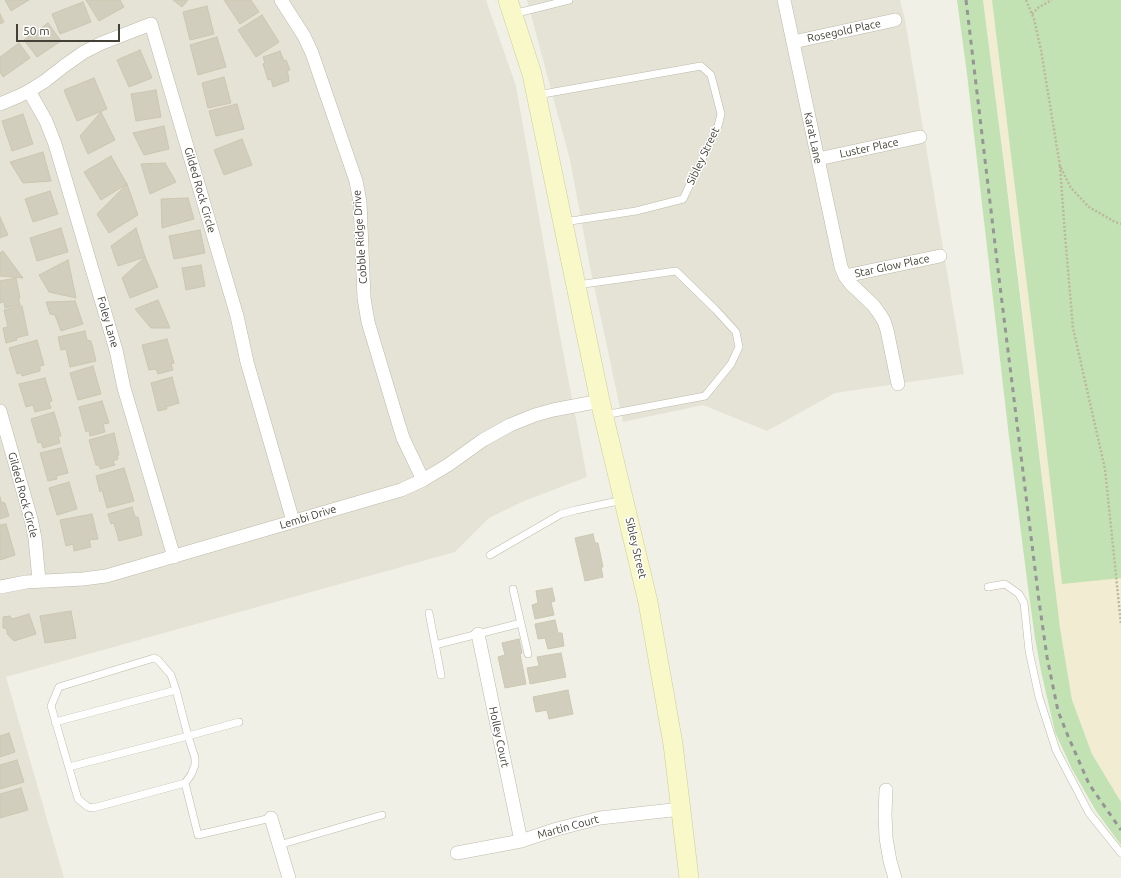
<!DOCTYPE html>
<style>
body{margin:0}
#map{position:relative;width:1121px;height:878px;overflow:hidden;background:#f1f0e6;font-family:Ubuntu,sans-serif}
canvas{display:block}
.scale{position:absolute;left:16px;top:24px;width:104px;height:18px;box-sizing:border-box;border:2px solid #434136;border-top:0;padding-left:5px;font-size:12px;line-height:14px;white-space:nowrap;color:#434136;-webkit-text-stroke:3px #fff;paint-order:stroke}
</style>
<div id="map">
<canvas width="1121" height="878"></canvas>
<div class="scale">50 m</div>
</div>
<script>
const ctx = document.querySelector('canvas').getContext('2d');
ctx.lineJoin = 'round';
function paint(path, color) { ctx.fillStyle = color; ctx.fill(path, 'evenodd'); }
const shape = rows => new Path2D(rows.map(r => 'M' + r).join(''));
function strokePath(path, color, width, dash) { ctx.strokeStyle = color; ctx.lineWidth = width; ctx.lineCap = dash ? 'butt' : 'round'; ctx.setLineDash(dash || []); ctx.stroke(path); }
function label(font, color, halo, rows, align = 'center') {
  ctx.font = font + ' Ubuntu,sans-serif'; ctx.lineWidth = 3; ctx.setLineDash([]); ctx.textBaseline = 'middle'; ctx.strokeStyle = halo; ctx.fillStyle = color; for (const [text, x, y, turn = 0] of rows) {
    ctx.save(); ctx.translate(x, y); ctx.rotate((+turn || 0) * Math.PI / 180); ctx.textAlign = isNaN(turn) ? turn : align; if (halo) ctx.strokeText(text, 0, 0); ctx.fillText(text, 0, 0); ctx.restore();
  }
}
paint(shape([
 [0,0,486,0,516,86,558,325,587,477,524,501,489,518,455,552,6,677,64,878,0,878],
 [527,0,900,0,905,20,964,374,835,393,767,431,703,405,623,422,589,262,570,160]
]), '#e5e3d5');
paint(shape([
 [983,0,1121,0,1121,802,1092,754,1072,700,1060,628,1014,237]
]), '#f2ecd3');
paint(shape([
 [957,0,983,0,1006,180,1060,628,1072,700,1092,754,1121,802,1121,845,1096,811,1072,769,1055,732,1041,671,1035,638,1027,580,1009,437,967,74],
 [992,0,1121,0,1121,578,1062,584,1033,334]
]), '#c2e2b3');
const building = shape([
 [5,0,29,0,11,11,5,0],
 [86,0,120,0,124,7,99,21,86,0],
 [173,0,188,0,182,7,173,0],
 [224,0,251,0,259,12,240,24,224,0],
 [83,2,91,22,60,34,52,14,83,2],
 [207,6,214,34,190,40,183,12,207,6],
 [0,14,4,22,0,24,0,14],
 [262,15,279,42,256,57,238,30,262,15],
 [48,23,61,41,37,57,24,40,48,23],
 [217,37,226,67,198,75,190,45,217,37],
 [19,43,30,58,3,77,0,72,0,57,19,43],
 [140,50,152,78,129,87,117,60,140,50],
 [280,51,284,61,286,60,290,70,287,71,289,78,288,78,289,81,273,87,271,79,268,80,263,64,265,63,263,57,280,51],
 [224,77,231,103,208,108,202,83,224,77],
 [94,78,107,109,77,121,64,90,94,78],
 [156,90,161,117,136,121,131,94,156,90],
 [237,104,244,129,216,136,209,111,237,104],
 [101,112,115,140,88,154,80,136,101,112],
 [23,114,33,144,12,151,2,121,23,114],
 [164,126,169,149,144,155,133,133,164,126],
 [242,139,252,165,224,175,214,150,242,139],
 [43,152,51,181,23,183,10,162,43,152],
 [111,156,127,184,101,200,84,172,111,156],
 [165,163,176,182,150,194,141,164,165,163],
 [127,184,138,215,109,233,97,214,127,184],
 [50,191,58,214,33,222,25,199,50,191],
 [188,198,194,219,162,228,161,199,188,198],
 [0,217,8,235,0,238,0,217],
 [61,228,68,252,37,261,30,238,61,228],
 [136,228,145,257,118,266,111,246,136,228],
 [200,230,205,253,174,259,169,236,200,230],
 [3,251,23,278,0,276,0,253,3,251],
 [145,257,158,287,130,298,122,278,145,257],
 [68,260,76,298,49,292,39,275,68,260],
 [201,265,205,286,186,290,182,268,201,265],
 [16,278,20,298,18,297,20,305,5,308,4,302,0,303,0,281,16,278],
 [158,300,170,328,151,328,135,309,158,300],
 [75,301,83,324,61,331,55,315,50,314,46,302,75,301],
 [22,306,28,335,16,338,17,340,6,343,3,328,8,327,4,310,22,306],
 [85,331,87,340,91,341,96,361,70,367,66,349,61,350,58,337,85,331],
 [167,339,174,363,171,364,173,370,158,374,156,369,149,370,142,345,167,339],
 [37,340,44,365,40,366,40,371,22,376,21,373,17,374,9,348,37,340],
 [93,366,101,394,78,400,70,373,93,366],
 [172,377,179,403,166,407,167,409,158,411,151,383,172,377],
 [45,378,52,401,49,402,51,408,35,412,33,405,26,407,19,384,45,378],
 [102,401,109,423,103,424,105,432,90,436,89,430,86,432,79,407,102,401],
 [54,412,61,436,58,436,60,443,43,448,41,442,38,443,31,419,54,412],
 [114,433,119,455,117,455,118,459,113,461,115,465,100,469,99,465,96,465,89,440,114,433],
 [61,448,68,473,56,476,57,479,48,481,40,453,61,448],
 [124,468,134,501,107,508,102,490,100,492,96,476,124,468],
 [69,482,77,509,57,515,49,488,69,482],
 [0,497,1,502,5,503,9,516,0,519,0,497],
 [132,507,135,517,138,517,142,535,119,541,114,523,111,524,108,514,132,507],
 [92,514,98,539,89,540,91,547,74,551,73,544,66,546,60,520,92,514],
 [6,524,15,555,0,560,0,525,6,524],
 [593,534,595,543,598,543,603,567,601,567,603,577,585,581,575,538,593,534],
 [552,588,555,601,551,602,554,615,535,619,532,605,538,603,536,591,552,588],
 [71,611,76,638,45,643,40,616,71,611],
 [29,614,36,634,14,641,7,634,7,629,3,628,3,617,10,616,12,619,29,614],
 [555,620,558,633,562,633,564,646,548,649,545,638,538,639,535,624,555,620],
 [519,639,522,653,520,654,526,684,505,688,498,657,505,655,502,643,519,639],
 [561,653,566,677,530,684,527,668,539,666,537,657,561,653],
 [568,690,573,714,549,719,547,710,536,712,533,697,568,690],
 [9,733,15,752,0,757,0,736,9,733],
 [17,760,24,782,0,789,0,765,17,760],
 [21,788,28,810,0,818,0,794,21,788]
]);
paint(building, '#d2cebd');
strokePath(building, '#ccc7b1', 1);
const lane = shape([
 [513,14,569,0],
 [537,95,701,66,711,75,721,114,718,126,683,199,636,211,564,222],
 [577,285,676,271,716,310,736,332,739,347,731,364,705,396,604,415],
 [490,555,561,514,576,510,623,500],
 [988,587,1005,584,1019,594,1024,603,1029,651,1039,697,1056,750,1089,813,1121,853],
 [513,589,528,654],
 [429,613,441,675],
 [435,645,521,623],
 [154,658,158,660,171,675,176,690,188,736,195,758,195,765,191,775,185,783,93,808,88,807,78,799,51,706,59,687,154,658],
 [55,722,176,690],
 [69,767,188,736,239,722],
 [185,783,198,835,271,818],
 [279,845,382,815]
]);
const street = shape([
 [281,0,304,36,312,53,356,181,360,202,364,298,368,322,398,422,403,438,423,480],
 [784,0,841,267,845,276,851,284,873,305,879,313,884,321,887,330,898,384],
 [793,42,895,20],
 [29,91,46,121,55,144,116,350,124,388,174,557],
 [0,104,19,96,29,91,45,81,64,66,84,52,102,43,151,24,237,316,247,362,293,521],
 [818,159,920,137],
 [845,276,940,256],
 [0,411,31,519,35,538,39,580],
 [0,587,26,582,83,579,106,576,127,570,401,490,423,480,448,465,483,440,510,425,535,415,553,410,600,401],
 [478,634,521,841],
 [886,790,885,814,886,838,890,861,895,878],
 [271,818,289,878],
 [457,853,521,841,557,829,600,818,681,809]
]);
const secondary = shape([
 [508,0,532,74,600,401,648,602,673,744,689,878]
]);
strokePath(lane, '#bcbaaa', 8);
strokePath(street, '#bcbaaa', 14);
strokePath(secondary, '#cdcb9a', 20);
strokePath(shape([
 [1026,0,1034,19,1041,50,1060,166,1071,188,1089,207,1115,222,1121,224],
 [1032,14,1039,7,1052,0],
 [1060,166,1065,235,1073,328,1105,469,1121,624]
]), '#bcb89c', 2.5, [2, 2]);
strokePath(lane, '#fff', 7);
strokePath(street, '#fff', 13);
strokePath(secondary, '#f9f8c8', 19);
strokePath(shape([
 [966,0,1000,286,1039,601,1047,657,1058,711,1068,736,1089,784,1121,830]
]), '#959595', 3, [5, 5]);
label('11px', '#434136', '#fff', [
 ["Rosegold Place",844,31,-12],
 ["Karat Lane",813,138,78],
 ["Luster Place",869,148,-12],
 ["Sibley Street",703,156,-65],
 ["Gilded Rock Circle",200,190,74],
 ["Cobble Ridge Drive",360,237,-94],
 ["Star Glow Place",892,266,-12],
 ["Foley Lane",108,322,74],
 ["Gilded Rock Circle",23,495,75],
 ["Lembi Drive",308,517,-17],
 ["Sibley Street",636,548,77],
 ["Holley Court",499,737,78],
 ["Martin Court",568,827,-15]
]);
</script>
